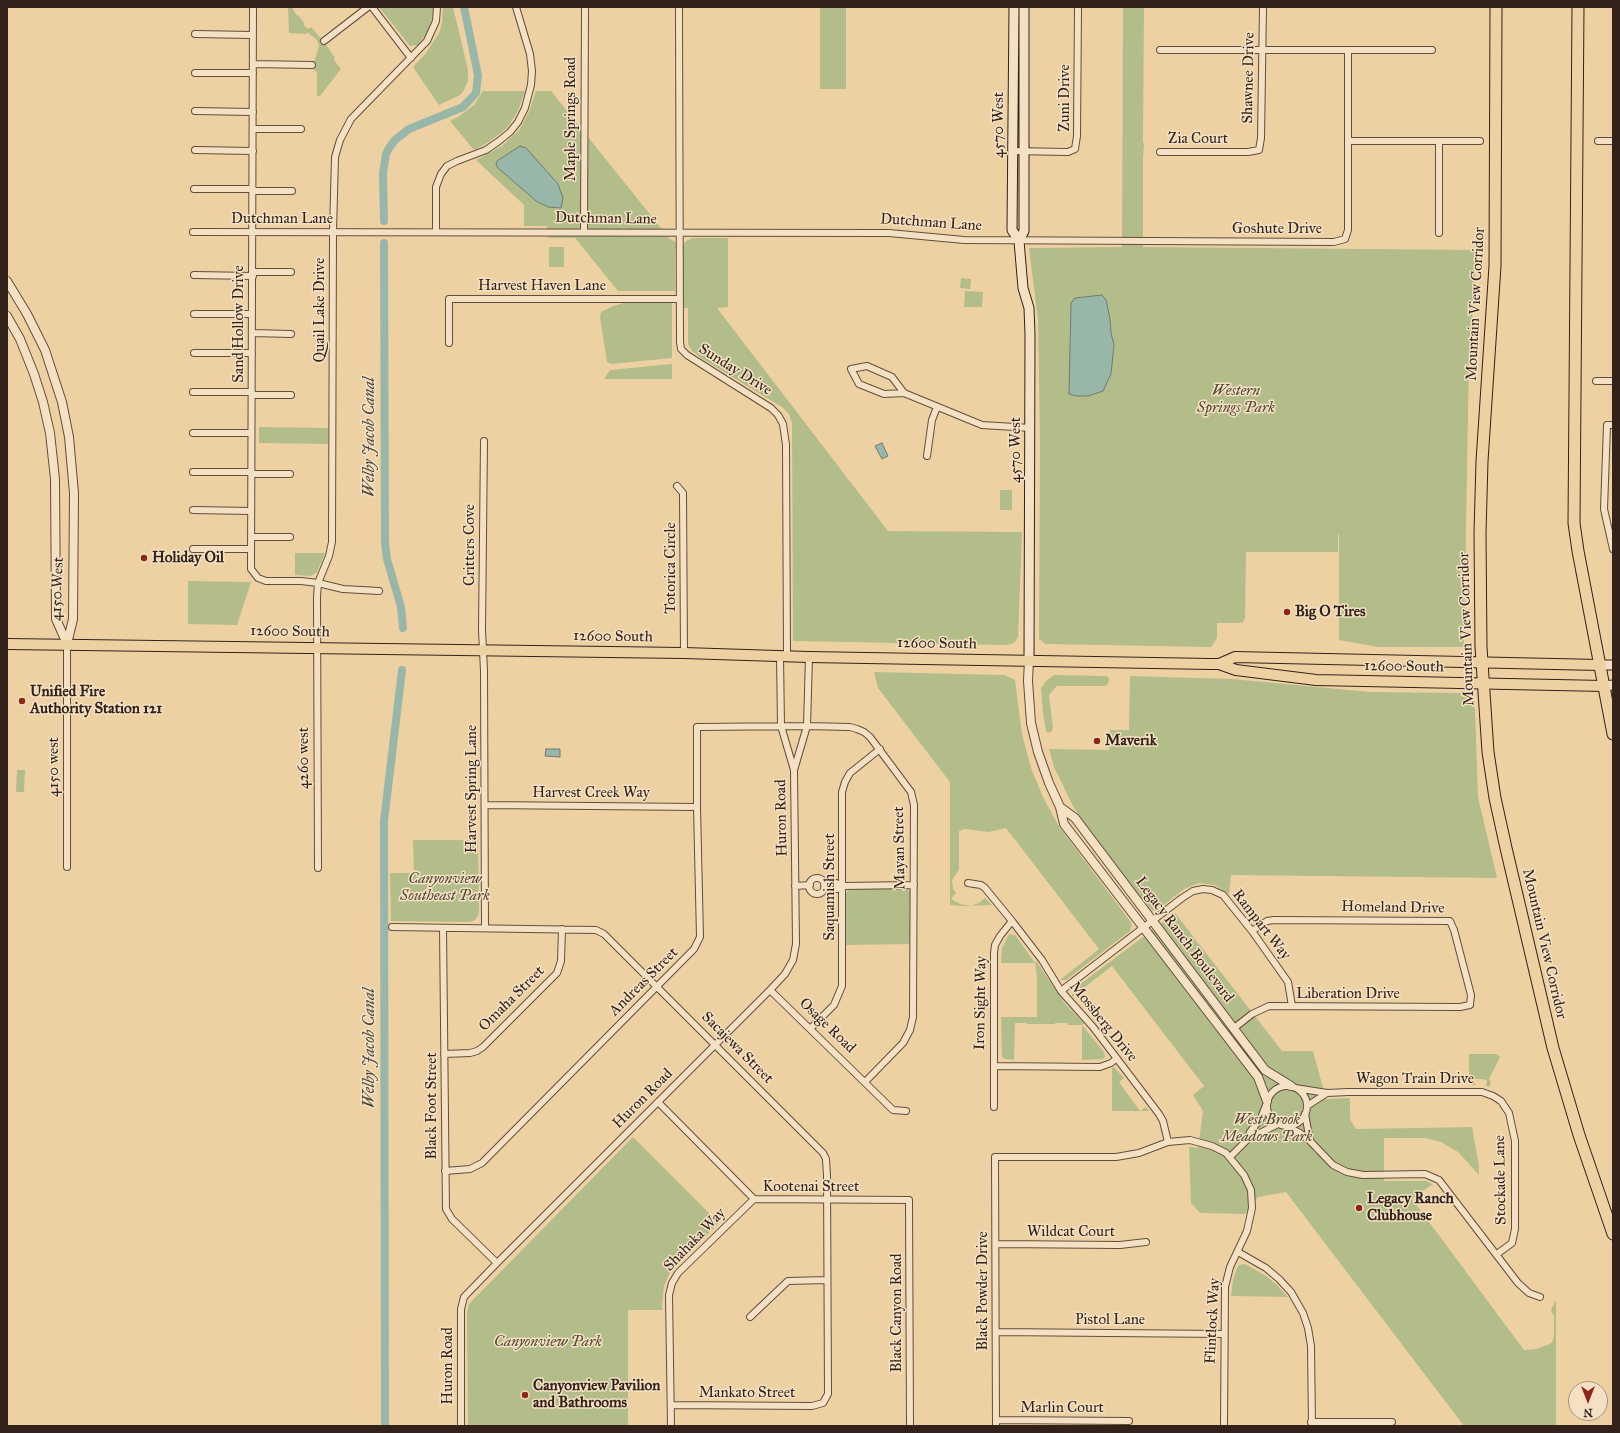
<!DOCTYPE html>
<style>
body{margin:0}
#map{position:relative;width:1620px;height:1433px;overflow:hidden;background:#eed1a3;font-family:"IM FELL Great Primer",serif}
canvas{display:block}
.frame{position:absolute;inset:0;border:8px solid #32221a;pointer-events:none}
.north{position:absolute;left:1568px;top:1381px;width:40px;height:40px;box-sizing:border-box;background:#f4e1c3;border:1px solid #a6957f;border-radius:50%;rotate:180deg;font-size:11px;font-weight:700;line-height:16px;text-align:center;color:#32221a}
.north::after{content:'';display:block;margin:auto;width:14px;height:18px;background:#8f2418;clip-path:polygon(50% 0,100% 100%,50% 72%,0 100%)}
</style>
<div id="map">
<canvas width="1620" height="1433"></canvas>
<div class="frame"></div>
<div class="north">N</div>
</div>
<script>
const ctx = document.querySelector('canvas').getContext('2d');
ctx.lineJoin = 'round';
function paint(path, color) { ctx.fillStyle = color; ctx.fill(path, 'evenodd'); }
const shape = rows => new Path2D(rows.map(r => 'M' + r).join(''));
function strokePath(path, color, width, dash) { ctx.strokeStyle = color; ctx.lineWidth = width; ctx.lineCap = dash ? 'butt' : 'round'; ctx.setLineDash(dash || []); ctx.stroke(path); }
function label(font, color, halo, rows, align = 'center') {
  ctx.font = font + ' "IM FELL Great Primer",serif'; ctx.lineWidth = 3; ctx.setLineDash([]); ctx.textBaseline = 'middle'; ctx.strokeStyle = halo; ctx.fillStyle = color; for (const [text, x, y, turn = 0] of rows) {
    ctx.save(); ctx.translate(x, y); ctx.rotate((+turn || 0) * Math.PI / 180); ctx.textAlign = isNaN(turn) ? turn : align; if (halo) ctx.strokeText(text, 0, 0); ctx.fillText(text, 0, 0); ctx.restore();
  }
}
paint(shape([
 [288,7,292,7,297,16,298,15,305,24,303,25,308,29,311,27,324,42,335,58,334,60,341,69,320,96,317,96,317,72,314,70,314,62,319,46,317,40,307,32,306,34,289,33],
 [379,7,434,7,432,18,427,33,418,45,410,46],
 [443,7,453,7,468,70,468,81,464,90,460,95,439,105,413,67,426,53,439,33,442,23],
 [820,7,846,7,846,89,820,89],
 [1123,7,1144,7,1143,142,1144,144,1143,159,1143,247,1477,250,1469,356,1464,647,1378,647,1339,640,1339,535,1338,534,1338,552,1246,552,1245,618,1243,622,1239,623,1217,623,1217,638,1211,647,1045,644,1039,639,1040,442,1038,320,1029,248,1122,247],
 [483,91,525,91,518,111,507,128,489,142,474,150,450,121,458,117,474,105],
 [536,91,551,91,669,238,675,242,676,247,675,250,675,291,618,291,575,238,548,238,547,226,524,226,524,205,476,160,502,146,519,130,529,112],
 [693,238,728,238,728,307,717,308,888,531,1022,532,1018,636,1016,641,1011,644,1004,645,793,641,792,423,789,414,782,407,701,358,692,351,688,344,688,308,684,308,682,250,683,245,686,241],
 [549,247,564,247,564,267,549,267],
 [961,278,971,279,970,289,960,288],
 [965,291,983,292,982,307,964,307],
 [672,303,672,358,611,364,607,362,600,317,601,312,613,306,624,303],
 [672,364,672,379,604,379,610,370],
 [259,427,328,428,328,444,259,443],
 [1000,490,1012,490,1012,510,1000,510],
 [295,553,325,553,317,572,311,576,295,575],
 [188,581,251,582,237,625,188,624],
 [874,672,1004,675,1015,680,1022,734,1031,768,1043,797,1058,825,1130,921,1132,925,1130,931,1066,980,1060,980,1099,949,1006,828,989,832,965,829,959,831,959,870,952,880,953,889,956,893,951,899,960,904,970,906,979,903,985,898,992,905,961,906,950,905,950,782,878,688],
 [1054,675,1106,676,1109,678,1109,681,1107,685,1105,686,1057,686,1049,695,1053,727,1052,731,1048,733,1046,731,1043,713,1041,688,1046,681],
 [1130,676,1232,679,1370,692,1461,693,1461,696,1469,698,1472,701,1475,709,1478,797,1497,878,1231,875,1229,894,1215,885,1199,883,1184,889,1156,911,1151,910,1121,874,1086,827,1072,804,1054,767,1049,749,1109,750,1110,730,1129,730],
 [17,770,25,770,24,792,16,792],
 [413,840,478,840,479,914,475,920,470,922,391,921,390,873,414,873],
 [849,889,907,889,911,893,911,944,846,945,846,893],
 [1175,913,1282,1051,1313,1051,1326,1099,1350,1098,1350,1119,1356,1129,1472,1127,1479,1166,1479,1175,1458,1152,1441,1142,1426,1138,1384,1138,1384,1181,1426,1181,1433,1184,1412,1199,1524,1350,1536,1349,1550,1344,1552,1342,1554,1336,1554,1317,1551,1310,1556,1300,1556,1426,1464,1426,1286,1192,1258,1197,1245,1214,1200,1213,1191,1203,1189,1147,1198,1148,1203,1111,1193,1095,1204,1086,1112,966,1072,997,1072,995,1075,988],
 [1009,934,1015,935,1035,963,1036,961,1066,1005,1084,1023,1082,1025,1104,1052,1105,1057,1103,1059,1082,1060,1082,1025,1068,1025,1067,1023,1055,1023,1055,1024,1027,1024,1027,1023,1015,1023,1014,1060,1005,1059,1002,1057,1001,1017,1037,1017,1037,977,1035,963,1001,963,1002,948],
 [1469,1054,1496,1054,1500,1057,1489,1079,1491,1083,1489,1087,1486,1086,1487,1080,1481,1079,1475,1079,1475,1085,1472,1085,1472,1079,1469,1079],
 [1114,1067,1124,1078,1119,1082,1140,1111,1146,1107,1149,1111,1112,1111,1112,1068],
 [633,1137,719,1223,670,1272,664,1286,662,1306,663,1310,628,1310,628,1426,468,1426,467,1312,469,1304],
 [1245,1264,1266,1276,1277,1285,1288,1297,1231,1296,1233,1280,1237,1268,1239,1265]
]), '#b3bd8a');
const water = shape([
 [520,146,526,148,558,184,563,198,561,208,548,207,536,201,498,168,496,165,497,161,520,146],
 [1102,295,1106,300,1110,319,1111,333,1114,345,1111,374,1103,391,1088,396,1076,396,1069,394,1071,303,1075,298,1102,295],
 [882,443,888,456,882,459,875,446,882,443],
 [546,749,560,749,560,757,545,756,546,749]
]);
paint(water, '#99b7a8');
strokePath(water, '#707b6f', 1);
strokePath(shape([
 [384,221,383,173,386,154,389,148,395,140,409,129,463,107,476,93,478,75,464,7],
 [384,243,385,543,387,559,401,607,403,628],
 [385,1426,384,821,402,670]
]), '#99b7a8', 8);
const minor = shape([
 [253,7,251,569,258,578,266,581,301,581,318,583,343,589,379,591],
 [372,7,411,58],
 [679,7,680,342,681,349,687,355,771,408,778,415,783,424,786,445,787,656],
 [195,34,253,35],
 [324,41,368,7],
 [1160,50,1432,50],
 [253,64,312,65],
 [195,73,253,73],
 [195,111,253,112],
 [253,129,301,129],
 [1349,141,1480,141],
 [1598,141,1613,141],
 [195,150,253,151],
 [1012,151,1068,152,1075,149,1077,136,1078,7],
 [1160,152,1248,152,1259,150,1261,138,1263,7],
 [194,189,253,189],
 [253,191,292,191],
 [436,231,436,187,441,174,447,166,457,161,486,150,499,141,510,132,518,122,525,108,531,85,532,71,530,54,516,7],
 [193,232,889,233,964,240,1334,242,1345,239,1348,230,1348,50],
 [584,232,585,7],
 [1439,233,1439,141],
 [253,272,291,272],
 [194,275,253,276],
 [194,314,252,314],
 [252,333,291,334],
 [449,343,449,299,679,299],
 [194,353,252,353],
 [1596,381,1613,381],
 [193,392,252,392],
 [904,393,892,377,867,366,851,369,859,384,884,394,904,393,982,425,1031,428],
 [252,395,291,395],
 [1613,425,1607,425,1604,509,1613,549],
 [193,433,251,433],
 [484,441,482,630,484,671,485,928],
 [927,456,932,420,937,407],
 [193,472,251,472],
 [251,474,290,474],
 [677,486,683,493,684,653],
 [193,510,251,511],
 [251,537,290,537],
 [193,549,251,549],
 [67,644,67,867],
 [794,770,807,726,809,657],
 [485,805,697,807],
 [318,868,317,597,318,583,329,556,332,542,333,232,335,157,340,140,351,119,427,41,436,21,437,7],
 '809 886a8 8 0 1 1 16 0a8 8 0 1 1-16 0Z',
 [968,883,981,885,985,888,1012,921,1042,960,1061,991,1093,1027,1159,1114,1163,1121,1168,1142],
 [824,884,836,883,843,886,914,885],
 [795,886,810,885],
 [824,888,837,889,843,886],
 [392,927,596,930,604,934,823,1153,826,1159,827,1176,828,1394,823,1403,812,1406,671,1405],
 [443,928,446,1209,452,1219,497,1263],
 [770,990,893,1110,906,1111],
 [1061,991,1182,898,1193,891,1203,889,1212,890,1223,895,1252,931,1288,982,1292,1006],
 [811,1028,834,1005,842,986,842,792,845,782,850,773,880,749],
 [1233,1029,1252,1014,1269,1006,1460,1007,1470,1005,1471,995,1454,930,1450,921,1274,920,1267,921,1252,931],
 [444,1054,470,1053,477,1051,483,1047,557,973,561,961,562,929],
 [994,1066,1100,1067,1111,1063,1116,1059],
 '1267 1106a20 20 0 1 1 40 0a20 20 0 1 1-40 0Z',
 [1295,1088,1327,1093,1348,1092,1482,1092,1493,1096,1501,1101,1509,1113,1515,1141,1515,1229,1512,1243,1497,1254],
 [658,1102,754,1199,909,1200,910,1426],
 [1307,1106,1327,1093],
 [994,1107,994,953,995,945,1000,936,1012,921],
 [1305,1114,1310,1141],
 [1285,1126,1300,1133,1310,1141,1333,1165,1347,1172,1363,1175,1425,1174,1439,1180,1518,1283,1529,1293,1540,1297],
 [1248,1139,1278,1124],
 [1230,1157,1248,1139,1250,1132,1261,1118,1266,1105],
 [445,1171,470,1169,482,1163,694,949,700,937,697,807,697,727,807,726,850,727,857,729,864,732,870,737,911,792,914,805,913,1017,910,1030,903,1043,865,1082],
 [996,1244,1120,1245,1146,1242],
 [1238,1252,1266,1268,1279,1279,1291,1292,1303,1313,1308,1328,1311,1346,1312,1426],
 [750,1317,788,1281,827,1280],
 [996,1332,1224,1334],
 [996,1420,1129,1421],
 [1311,1422,1392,1422],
 [461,1426,461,1309,464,1297,497,1263,770,990,785,974,793,960,796,944,794,770,781,726,780,656],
 [671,1426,669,1295,672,1283,678,1273,754,1199],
 [996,1426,995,1157,1116,1157,1139,1153,1168,1142,1190,1140,1212,1146,1226,1153,1244,1175,1251,1190,1252,1208,1247,1231,1230,1267,1225,1287,1224,1426]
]);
const tertiary = shape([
 [7,281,27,314,45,350,62,402,69,437,74,493,73,619,67,644],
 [7,316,20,339,34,374,43,402,50,433,55,479,56,619,67,644],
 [1029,660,1028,681,1031,723,1038,752,1049,783,1060,807,1064,824,1258,1077,1267,1101],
 [1060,807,1075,818,1265,1070,1291,1086]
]);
const secondary = shape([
 [1014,7,1012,230,1019,241,1023,288,1029,308,1030,334,1029,660],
 [1019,241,1024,231,1024,7],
 [1600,665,1613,665],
 [1604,686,1613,685]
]);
const primary = shape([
 [7,644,684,653,809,657,1211,664,1219,664,1236,670,1316,680,1604,686],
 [1219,664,1235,657,1600,665]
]);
const trunk = shape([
 [1496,7,1495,266,1482,461,1480,533,1481,647,1488,752,1495,798,1506,848,1553,1048,1579,1135,1613,1234],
 [1578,7,1574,523,1578,551,1613,734]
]);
strokePath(minor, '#614e3c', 8);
strokePath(tertiary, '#614e3c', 10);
strokePath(secondary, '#32221a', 11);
strokePath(primary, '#32221a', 12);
strokePath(trunk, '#32221a', 13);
strokePath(minor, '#f4e1c3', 6);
strokePath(tertiary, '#f4e1c3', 8);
strokePath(secondary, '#f4e1c3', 9);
strokePath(primary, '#eed1a3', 10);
strokePath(trunk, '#eed1a3', 11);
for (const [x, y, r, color] of [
 [144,558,4,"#8f2418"],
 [1287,612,4,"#8f2418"],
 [22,701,4,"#8f2418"],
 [1097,741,4,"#8f2418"],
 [1359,1208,4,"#8f2418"],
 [525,1395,4,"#8f2418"]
]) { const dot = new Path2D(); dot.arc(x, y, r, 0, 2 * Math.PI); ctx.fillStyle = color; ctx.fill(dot); strokePath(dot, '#f4e1c3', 1.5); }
label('15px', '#32221a', '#f4e1c3', [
 ["Shawnee Drive",1249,78,-89],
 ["Zuni Drive",1065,98,-90],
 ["Maple Springs Road",571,119,-90],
 ["4570 West",999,125,-90],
 ["Zia Court",1198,139],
 ["Dutchman Lane",282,219],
 ["Dutchman Lane",606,219,1],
 ["Dutchman Lane",931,223,4],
 ["Goshute Drive",1277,229],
 ["Harvest Haven Lane",542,286],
 ["Mountain View Corridor",1476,304,-87],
 ["Quail Lake Drive",320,310,-90],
 ["Sand Hollow Drive",239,324,-90],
 ["Sunday Drive",735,370,32],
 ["4570 West",1016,450,-90],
 ["Critters Cove",470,545,-90],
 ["Totorica Circle",671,568,-90],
 ["4150 West",58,589,-88],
 ["Mountain View Corridor",1467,629,-92],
 ["12600 South",290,632,1],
 ["12600 South",613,637,1],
 ["12600 South",937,644,1],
 ["12600 South",1404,667,1],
 ["4260 west",304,758,-90],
 ["4150 west",54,767,-90],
 ["Harvest Spring Lane",472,789,-90],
 ["Harvest Creek Way",591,793],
 ["Huron Road",782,818,-91],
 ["Mayan Street",900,848,-91],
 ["Saquamish Street",830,887,-90],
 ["Homeland Drive",1393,908,1],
 ["Rampart Way",1261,925,52],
 ["Legacy Ranch Boulevard",1184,940,53],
 ["Mountain View Corridor",1544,944,77],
 ["Andreas Street",644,982,-45],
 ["Liberation Drive",1348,994],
 ["Omaha Street",512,999,-45],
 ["Iron Sight Way",981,1003,-89],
 ["Mossberg Drive",1103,1022,51],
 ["Osage Road",827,1026,44],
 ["Sacajewa Street",737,1048,45],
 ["Wagon Train Drive",1415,1079],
 ["Huron Road",643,1099,-45],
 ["Black Foot Street",432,1106,-90],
 ["Stockade Lane",1501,1180,-91],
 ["Kootenai Street",811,1187],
 ["Wildcat Court",1071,1232],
 ["Shahaka Way",695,1240,-46],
 ["Black Powder Drive",983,1291,-90],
 ["Black Canyon Road",897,1313,-90],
 ["Pistol Lane",1110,1320],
 ["Flintlock Way",1213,1321,-87],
 ["Huron Road",448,1366,-90],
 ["Mankato Street",747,1393],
 ["Marlin Court",1062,1408]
]);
label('italic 15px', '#524936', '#f4e1c3', [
 ["Western",1236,391],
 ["Springs Park",1236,408],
 ["Canyonview",445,879],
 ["Southeast Park",445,896],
 ["West Brook",1267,1120],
 ["Meadows Park",1267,1137],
 ["Canyonview Park",548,1342]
]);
label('bold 15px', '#32221a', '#f4e1c3', [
 ["Holiday Oil",152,558],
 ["Big O Tires",1295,612],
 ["Unified Fire",30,692],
 ["Authority Station 121",30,709],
 ["Maverik",1105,741],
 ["Legacy Ranch",1367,1199],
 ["Clubhouse",1367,1216],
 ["Canyonview Pavilion",533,1386],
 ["and Bathrooms",533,1403]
], 'left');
label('italic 16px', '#4c473e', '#f4e1c3', [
 ["Welby Jacob Canal",370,437,-90],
 ["Welby Jacob Canal",370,1048,-90]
]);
</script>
